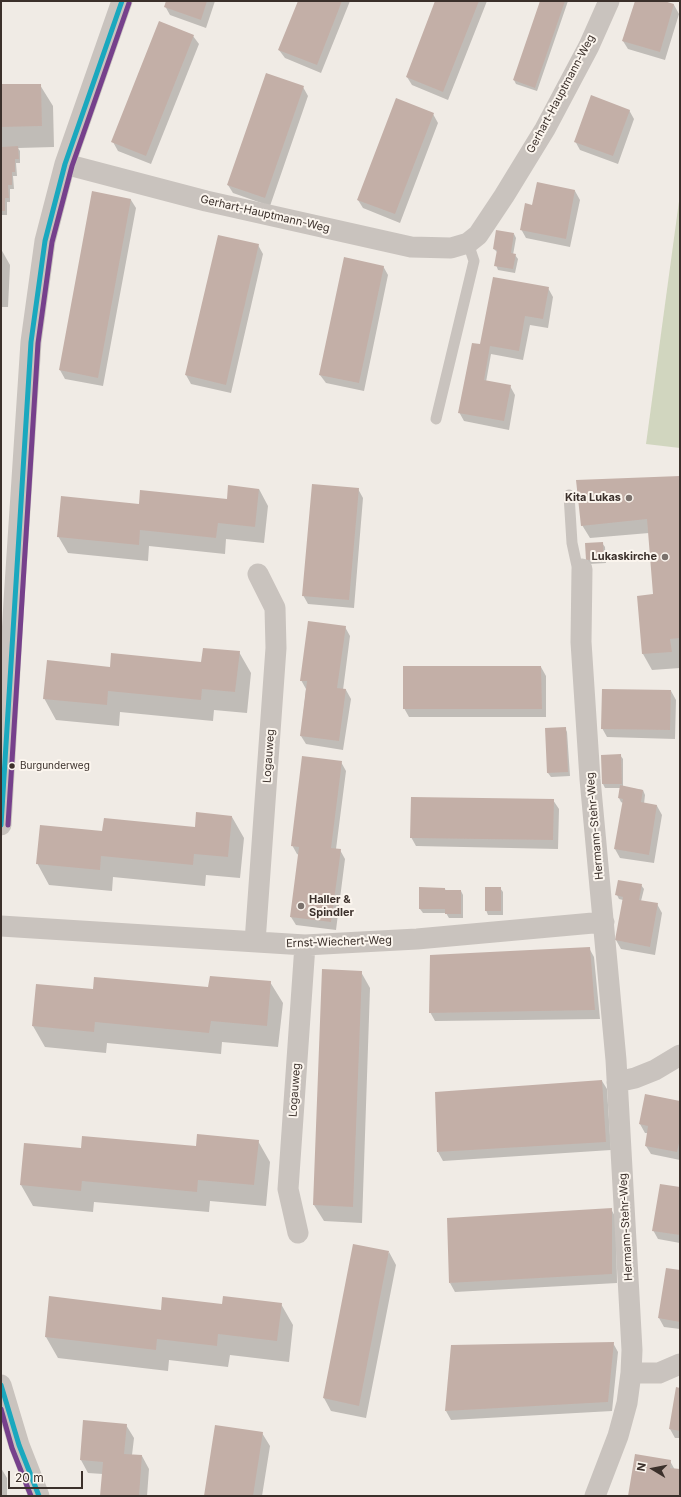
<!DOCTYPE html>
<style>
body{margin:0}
#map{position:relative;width:681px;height:1497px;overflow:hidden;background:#f0ebe5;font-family:Inter,sans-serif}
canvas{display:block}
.frame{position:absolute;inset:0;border:2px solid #3b302b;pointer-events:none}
.north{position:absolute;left:633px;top:1449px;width:40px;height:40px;-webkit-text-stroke:3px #fbf5ee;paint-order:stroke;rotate:280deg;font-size:11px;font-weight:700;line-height:16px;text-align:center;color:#3b302b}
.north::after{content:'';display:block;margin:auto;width:14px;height:18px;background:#3b302b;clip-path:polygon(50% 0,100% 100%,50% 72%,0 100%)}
.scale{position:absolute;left:8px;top:1471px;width:75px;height:18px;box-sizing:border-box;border:2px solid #3b302b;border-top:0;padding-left:5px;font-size:12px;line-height:14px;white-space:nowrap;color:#3b302b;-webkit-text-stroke:3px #fbf5ee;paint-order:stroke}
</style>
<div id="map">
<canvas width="681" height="1497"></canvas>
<div class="frame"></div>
<div class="north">N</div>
<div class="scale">20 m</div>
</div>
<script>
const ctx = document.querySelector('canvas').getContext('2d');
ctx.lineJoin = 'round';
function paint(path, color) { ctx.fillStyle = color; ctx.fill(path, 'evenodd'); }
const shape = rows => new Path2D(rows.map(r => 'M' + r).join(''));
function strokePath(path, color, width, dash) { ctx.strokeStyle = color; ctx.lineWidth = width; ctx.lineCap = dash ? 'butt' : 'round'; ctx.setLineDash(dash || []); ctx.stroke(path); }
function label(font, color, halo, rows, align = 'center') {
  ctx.font = font + ' Inter,sans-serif'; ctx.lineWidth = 4; ctx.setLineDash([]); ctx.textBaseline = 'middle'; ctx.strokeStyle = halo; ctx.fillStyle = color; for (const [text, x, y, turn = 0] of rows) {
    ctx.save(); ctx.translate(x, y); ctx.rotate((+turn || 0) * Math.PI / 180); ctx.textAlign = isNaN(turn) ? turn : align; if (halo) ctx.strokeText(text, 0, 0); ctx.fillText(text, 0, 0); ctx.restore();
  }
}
paint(shape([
 [680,194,680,448,646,444]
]), '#d1d6bf');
paint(shape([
 [167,1,215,1,206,28,170,15,165,6],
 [299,1,350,1,321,73,285,58,279,50],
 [437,1,487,1,448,100,412,85,407,77],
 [541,1,568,1,537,91,516,84,514,80],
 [636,1,660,1,674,5,679,14,665,60,628,49,623,41],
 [193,36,199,44,151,164,118,151,113,142],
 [1,85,40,85,53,106,54,147,18,148,20,151,20,163,16,163,17,176,13,176,14,189,10,189,10,202,7,202,7,215,1,215],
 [303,87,308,96,270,206,233,193,228,185],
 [629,110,634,119,618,164,580,150,575,141],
 [433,114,438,123,400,223,363,208,358,200],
 [538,183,575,191,580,200,570,247,526,238,521,229,533,206],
 [93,192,131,200,136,208,103,386,65,379,60,370],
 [514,234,516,238,513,255,515,255,518,259,515,273,498,270,496,265,498,253,494,249],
 [258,245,263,254,231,393,191,384,186,375],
 [1,249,10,265,8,307,1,307],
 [383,266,388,275,364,391,326,383,320,375],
 [548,288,553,297,548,328,530,325,523,360,491,354,486,382,510,386,515,395,509,430,464,421,459,412,481,345],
 [680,477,680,668,652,670,643,654,638,597,654,595,649,533,590,538,582,525],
 [259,489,268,506,264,543,226,539,225,554,149,546,148,561,68,553,58,536,140,506,228,500],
 [358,489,363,498,354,608,308,604,303,595],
 [602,543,605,547,606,563,589,564,587,560],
 [345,627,350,636,343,690,346,690,351,699,343,750,306,744,301,736,306,689,301,680],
 [239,652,251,673,247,713,214,710,213,721,120,712,119,726,56,720,44,698,202,663],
 [541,667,546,676,546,717,409,717,404,708],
 [671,691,676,700,675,739,607,737,602,728],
 [565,728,567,732,570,776,551,777,548,773,546,729],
 [620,755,623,759,623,787,643,790,645,795,644,804,657,806,662,815,654,863,620,858,615,849,623,803,621,802,619,798,621,788,605,788,603,784],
 [341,762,346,771,336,849,340,850,345,859,336,930,296,925,291,917,299,855,297,854,292,845],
 [553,800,559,809,558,849,416,846,411,837],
 [232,817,244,838,240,878,206,875,205,886,113,877,112,891,49,885,37,863,196,828],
 [641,885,644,889,641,901,657,904,662,913,655,955,621,949,616,940,623,900,619,899,617,895],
 [420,888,445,889,446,891,461,891,463,895,463,918,449,918,446,913,423,913,420,909],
 [500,888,503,892,503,915,488,915,486,910],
 [589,948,594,957,600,1019,435,1021,430,1012],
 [361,972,370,988,362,1223,324,1221,314,1205],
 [270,982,283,1003,278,1047,222,1042,221,1054,107,1043,106,1053,45,1047,33,1026,37,985,94,990,209,988],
 [602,1081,607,1089,611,1150,443,1161,438,1152],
 [680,1102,680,1160,651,1154,646,1146,648,1133,645,1133,640,1124],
 [258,1141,270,1162,266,1206,210,1201,209,1212,94,1202,93,1212,33,1206,21,1185,197,1147],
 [680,1188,680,1243,658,1239,653,1230],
 [611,1209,616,1218,617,1283,455,1292,450,1283],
 [389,1252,396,1265,366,1418,331,1411,324,1398],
 [680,1271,680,1329,664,1327,659,1318],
 [281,1304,293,1325,289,1362,230,1355,228,1367,169,1360,168,1371,58,1358,46,1337,162,1311,222,1305],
 [613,1343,618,1352,612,1411,451,1420,446,1411],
 [680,1389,680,1438,675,1438,670,1429],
 [126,1425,134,1438,132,1455,142,1456,149,1469,147,1496,101,1496,103,1474,88,1473,81,1460],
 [262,1433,270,1446,262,1496,205,1496],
 [670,1461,675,1470,680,1471,680,1496,629,1496],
 [1,1468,7,1478,7,1496,1,1496]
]), '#0003');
paint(shape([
 [166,1,207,1,201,20,164,7],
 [298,1,342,1,317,65,278,50],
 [435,1,479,1,443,92,406,77],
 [540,1,565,1,535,88,513,80],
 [635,1,664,1,674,4,660,52,622,41],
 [159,21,194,35,146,156,111,142],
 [266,73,304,86,265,198,227,185],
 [1,84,41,84,42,126,1,127],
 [591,95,630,110,613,156,574,142],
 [396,98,434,113,395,214,357,200],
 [18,146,19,159,15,159,15,172,12,172,12,185,8,185,9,198,5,198,5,211,1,211,1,147],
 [537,182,575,190,566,239,520,230,525,203,532,205],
 [92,191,131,199,98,378,59,370],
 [496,230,514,233,511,253,516,254,513,269,494,266,497,250,493,249],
 [218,235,259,244,226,385,185,375],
 [344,257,384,266,359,383,319,375],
 [493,277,549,287,543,319,525,316,519,351,490,346,484,380,511,385,504,421,458,413,472,343,480,344],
 [680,476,680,638,670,639,672,652,642,654,637,596,653,594,647,519,581,526,576,480],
 [312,484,359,488,349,600,302,596],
 [228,485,259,489,255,527,218,523,216,538,140,530,139,545,57,537,61,496,139,504,140,490,227,499],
 [603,542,604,559,586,560,585,543],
 [308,621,346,626,337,688,346,689,339,741,300,736,307,681,300,681],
 [203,648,240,651,235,692,202,689,201,700,108,691,107,705,43,699,47,660,110,667,111,653,201,662],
 [403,666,541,666,542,709,403,709],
 [602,689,671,690,670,730,601,729],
 [566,727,568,772,547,773,545,728],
 [621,754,622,784,602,784,601,755],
 [302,756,342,761,331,848,341,849,331,922,290,917,299,847,291,846],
 [620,785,643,790,641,802,657,805,649,855,614,849,623,799,618,798],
 [411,797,554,799,553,840,410,838],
 [196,812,232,816,228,857,194,854,193,865,101,856,100,870,36,864,40,825,102,831,104,818,195,827],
 [618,880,642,884,639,900,658,903,650,947,615,940,623,897,615,895],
 [419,887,445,888,445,890,461,890,461,914,445,914,445,909,419,909],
 [485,887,501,887,501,911,485,911],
 [590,947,595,1010,429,1013,430,955],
 [322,969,362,971,353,1207,313,1205],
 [210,976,271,981,267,1026,211,1021,209,1033,95,1022,94,1032,32,1026,36,984,93,989,94,977,208,987],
 [602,1080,606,1142,437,1152,435,1092],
 [645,1094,680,1101,680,1139,677,1152,645,1146,648,1126,639,1124],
 [197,1134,259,1140,254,1185,198,1180,197,1192,82,1181,81,1191,20,1185,24,1143,81,1148,82,1136,196,1146],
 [660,1184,680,1187,680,1235,652,1231],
 [612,1208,612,1274,449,1283,447,1218],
 [353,1244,389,1251,359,1406,323,1398],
 [666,1268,680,1270,680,1322,658,1318],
 [49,1296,161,1310,162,1297,222,1304,223,1296,282,1303,277,1341,218,1334,217,1346,157,1339,156,1350,45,1337],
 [614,1342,608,1402,445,1411,451,1345],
 [676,1387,680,1388,680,1431,669,1429],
 [83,1420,127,1424,124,1454,142,1455,139,1496,100,1496,103,1462,80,1460],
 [215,1425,263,1432,253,1496,204,1496],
 [635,1454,671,1460,670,1468,680,1469,680,1496,628,1496]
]), '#c3afa7');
strokePath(shape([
 [436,419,474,261,468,243],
 [569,495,572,543,577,566,582,569]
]), '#c9c3be', 11);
strokePath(shape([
 [65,164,206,201,411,247,451,248,468,243,478,235,504,196,545,129,589,46,609,1],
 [582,569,581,642,590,779,616,1060,632,1350,631,1373,627,1403,618,1436,595,1496],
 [1,825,14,601,31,342,45,241,65,164,122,1],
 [1,926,305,945,417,939,604,922],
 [255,942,276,648,275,608,258,574],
 [617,1082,635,1078,655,1070,680,1055],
 [298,1233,288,1189,305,945],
 [631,1373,659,1373,680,1364],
 [1,1385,19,1445,39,1496]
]), '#c9c3be', 21);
strokePath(shape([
 [1,825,31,342,45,241,65,164,122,1],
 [1,1385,19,1445,39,1496]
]), '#1aa8be', 5);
strokePath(shape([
 [8,825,38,343,52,242,72,166,129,3],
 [1,1409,12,1448,31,1496]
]), '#76408c', 5);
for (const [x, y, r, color] of [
 [629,498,4,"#7a716c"],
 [665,557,4,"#7a716c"],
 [12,766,3.5,"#3b302b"],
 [301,906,4,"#7a716c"]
]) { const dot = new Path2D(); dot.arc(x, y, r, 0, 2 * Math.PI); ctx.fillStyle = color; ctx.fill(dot); strokePath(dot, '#fbf5ee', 1.5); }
label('10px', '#3b302b', '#fbf5ee', [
 ["Burgunderweg",20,766]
], 'left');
label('11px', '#3b302b', '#fbf5ee', [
 ["Gerhart-Hauptmann-Weg",561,94,-62],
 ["Gerhart-Hauptmann-Weg",265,214,13],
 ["Logauweg",269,756,-86],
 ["Hermann-Stehr-Weg",595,826,-95],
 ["Ernst-Wiechert-Weg",339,942,-2],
 ["Logauweg",295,1090,-86],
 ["Hermann-Stehr-Weg",626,1227,-93]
]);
label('bold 11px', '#3b302b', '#fbf5ee', [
 ["Kita Lukas",621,498],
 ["Lukaskirche",657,557],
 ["Haller &",309,900,"left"],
 ["Spindler",309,913,"left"]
], 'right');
</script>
